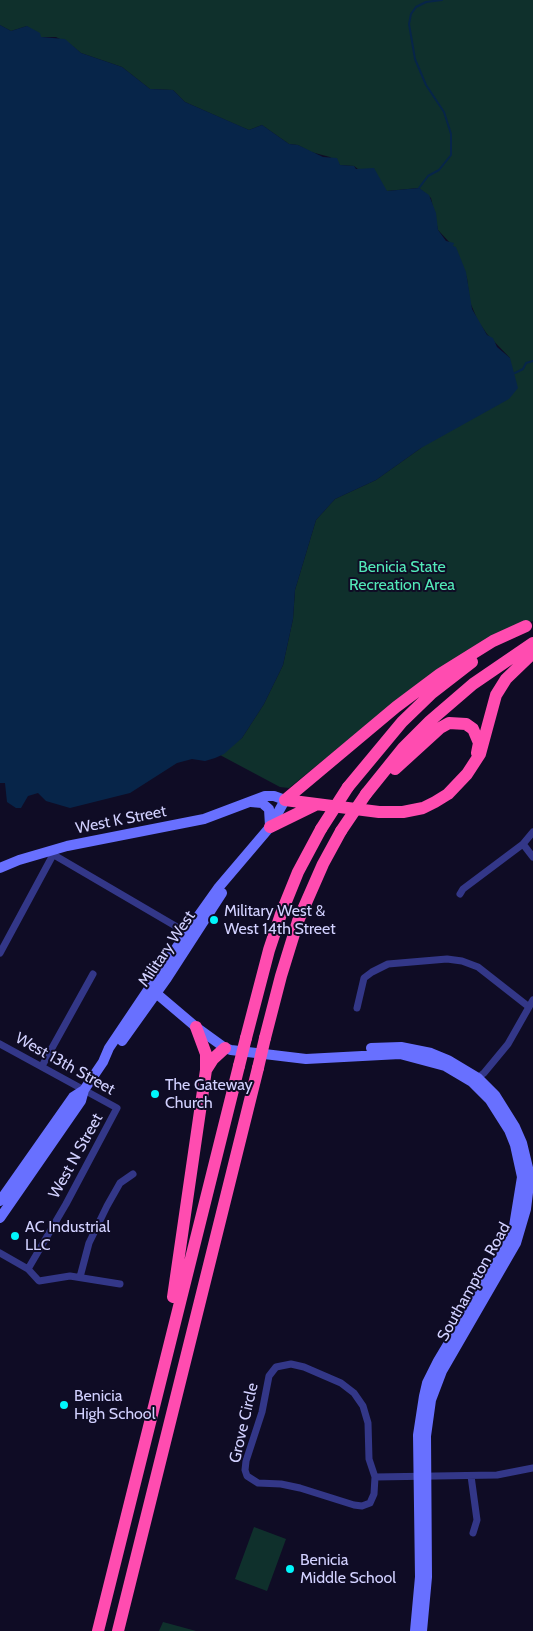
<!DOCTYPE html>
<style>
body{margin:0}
canvas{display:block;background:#0f0c25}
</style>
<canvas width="533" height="1631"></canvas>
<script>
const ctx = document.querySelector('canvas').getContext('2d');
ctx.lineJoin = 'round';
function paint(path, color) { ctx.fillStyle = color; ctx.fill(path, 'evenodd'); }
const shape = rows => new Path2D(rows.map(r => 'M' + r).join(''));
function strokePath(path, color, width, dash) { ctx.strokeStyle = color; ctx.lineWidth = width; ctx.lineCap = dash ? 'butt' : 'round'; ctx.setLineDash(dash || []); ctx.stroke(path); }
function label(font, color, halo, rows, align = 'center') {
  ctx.font = font + ' Cabin,sans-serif'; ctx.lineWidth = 4; ctx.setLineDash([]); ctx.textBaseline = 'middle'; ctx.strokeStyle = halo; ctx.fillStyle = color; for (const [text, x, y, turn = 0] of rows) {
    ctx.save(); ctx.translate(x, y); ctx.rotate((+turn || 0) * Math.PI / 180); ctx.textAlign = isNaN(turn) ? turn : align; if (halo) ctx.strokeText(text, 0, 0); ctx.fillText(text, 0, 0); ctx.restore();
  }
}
paint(shape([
 [0,0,533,0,533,621,495,634,363,728,289,788,280,787,220,755,242,738,264,704,283,665,293,619,295,590,316,520,335,499,376,480,421,448,510,358,487,334,478,321,470,302,467,278,453,246,438,230,431,198,419,188,387,191,354,166,340,165,330,157,311,152,298,145,289,144,262,125,249,130,237,125,185,102,173,90,150,89,122,67,81,53,70,44,56,37,40,37,27,26,11,31,0,25],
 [254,1527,286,1539,267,1591,235,1579],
 [163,1622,196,1631,159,1631]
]), '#0f302c');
paint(shape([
 [0,25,11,31,27,26,40,33,41,37,65,39,81,53,122,67,150,89,173,90,185,102,249,130,262,125,289,144,298,145,323,157,337,158,340,165,354,166,356,169,374,168,387,191,419,188,429,195,436,213,438,230,446,241,454,243,453,246,456,247,466,272,472,309,487,335,493,338,497,347,510,358,518,388,509,399,421,448,376,480,335,499,316,520,295,590,293,619,283,665,264,704,242,738,224,754,215,758,205,761,192,759,177,763,130,793,70,808,46,801,38,793,28,796,21,808,16,808,7,802,5,783,0,783]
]), '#072549');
strokePath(shape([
 [419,188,428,176,439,170,451,155,451,134,444,112,426,85,415,59,409,24,411,14,416,7,426,2,442,0],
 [515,373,523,369,526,363,533,361]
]), '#072549', 2);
strokePath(shape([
 [523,844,533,857],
 [54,855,189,934],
 [460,894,463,889,523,844,533,832],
 [0,953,54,853],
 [357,1008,364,978,372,972,388,964,447,959,462,961,478,967,529,1007],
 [0,1044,117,1108,66,1204,28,1269],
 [42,1066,93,974],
 [475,1080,484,1073,508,1044,533,1000],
 [0,1253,28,1269,39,1281,70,1276,120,1284],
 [80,1277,89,1243,107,1206,120,1183,133,1174],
 [291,1364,304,1367,341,1383,354,1393,363,1406,368,1423,369,1459,375,1477,374,1494,370,1503,362,1506,354,1505,300,1488,281,1484,258,1483,247,1476,245,1470,246,1461,262,1412,269,1376,276,1367,291,1364],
 [471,1476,477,1520,473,1533],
 [375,1477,497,1475,533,1468]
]), '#333788', 7);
strokePath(shape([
 [251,802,262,803,269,809,270,826],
 [0,868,19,860,67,846,204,819,265,796,274,796,285,800,270,827,219,887,187,932,109,1048,103,1062,84,1090,81,1101,0,1218],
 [150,988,196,1027,225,1048,231,1050,306,1059,400,1054,445,1066,472,1082,490,1100,509,1130,515,1145,522,1177,514,1226,501,1255,438,1361,427,1383,424,1396,418,1435,420,1577,415,1631],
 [122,1041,167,978,222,893],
 [371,1048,401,1047,431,1053,448,1060,478,1078,495,1095,515,1127,522,1143,530,1176,526,1209,516,1243,442,1371,431,1400,426,1436,427,1577,422,1631],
 [0,1201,73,1097,84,1090]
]), '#6870ff', 10);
strokePath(shape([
 [395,769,440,728,449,723,466,724,473,729,479,743,477,753],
 [348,787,402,722,432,693,472,662],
 [366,794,403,748,430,721,473,684,533,643],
 [285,800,379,812,403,812,423,808,435,802,448,794,467,774,480,754,496,695,506,679,533,653],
 [285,800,396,707,440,674,493,641,526,626],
 [270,827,317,804],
 [246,1038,269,950,281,914,298,872,321,829],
 [265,1038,281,976,298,921,323,864,341,831],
 [206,1070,213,1059,225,1048],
 [173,1297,206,1070,206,1054,196,1027],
 [98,1631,239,1066],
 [118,1631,258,1068]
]), '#ff4cb0', 12);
strokePath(shape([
 [321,829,348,787],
 [341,831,366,794],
 [239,1066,246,1038],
 [258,1068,265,1038]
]), '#ff4cb0', 12);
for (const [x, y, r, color] of [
 [214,920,5,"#00f6fc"],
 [155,1094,5,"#00f6fc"],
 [15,1236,5,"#00f6fc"],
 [64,1405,5,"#00f6fc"],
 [290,1569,5,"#00f6fc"]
]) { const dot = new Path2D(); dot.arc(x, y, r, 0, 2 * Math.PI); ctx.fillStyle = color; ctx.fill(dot); strokePath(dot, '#0f0c25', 2); }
label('16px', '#52e9b8', '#0f0c25', [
 ["Benicia State",402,567],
 ["Recreation Area",402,585]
]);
label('16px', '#d2d1ff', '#0f0c25', [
 ["West K Street",121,820,-11],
 ["Military West",167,949,-56],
 ["West 13th Street",65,1064,29],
 ["West N Street",76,1156,-61],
 ["Southampton Road",474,1282,-61],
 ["Grove Circle",244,1423,-77]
]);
label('16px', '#d2d1ff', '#0f0c25', [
 ["Military West &",224,911],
 ["West 14th Street",224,929],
 ["The Gateway",165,1085],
 ["Church",165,1103],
 ["AC Industrial",25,1227],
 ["LLC",25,1245],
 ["Benicia",74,1396],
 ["High School",74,1414],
 ["Benicia",300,1560],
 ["Middle School",300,1578]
], 'left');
</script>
